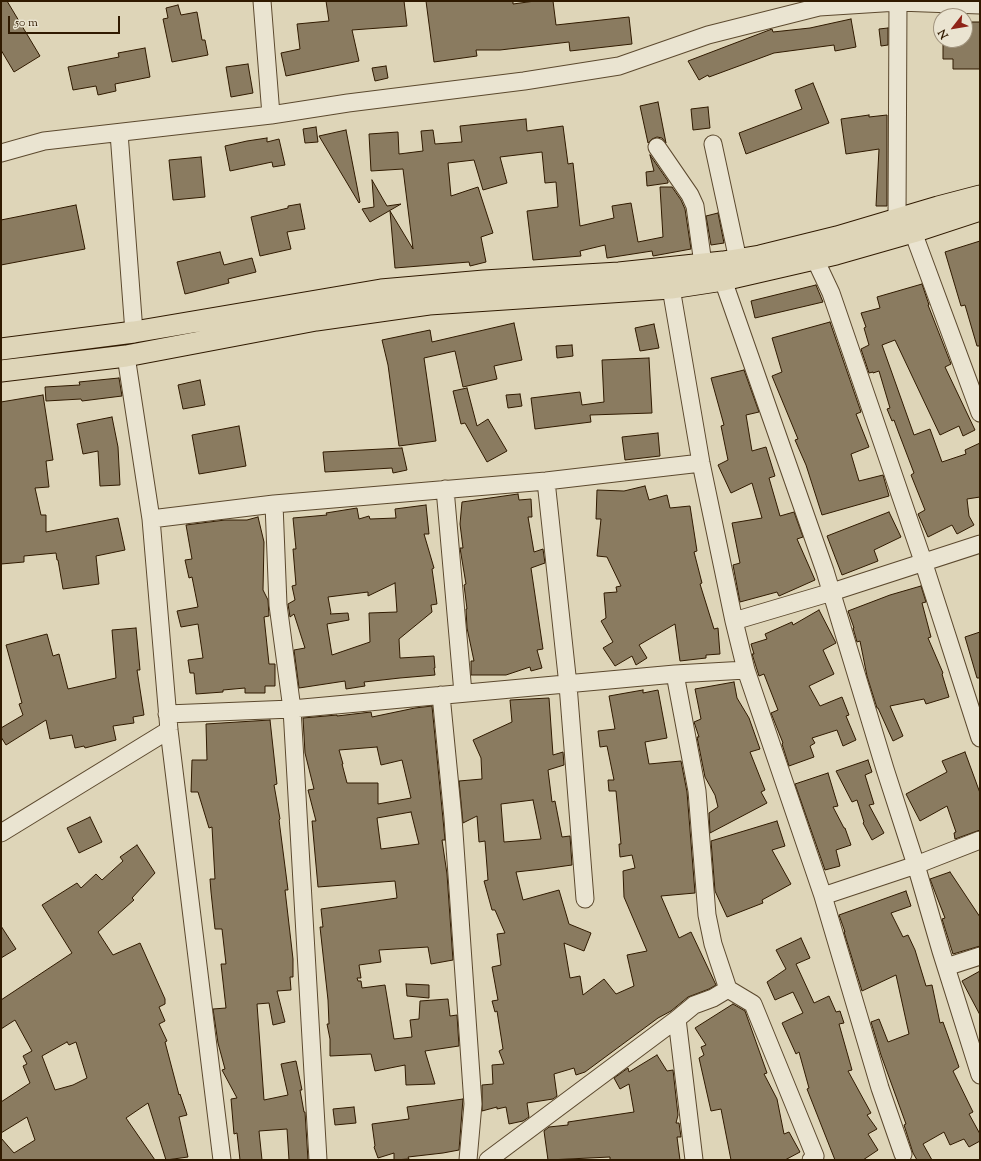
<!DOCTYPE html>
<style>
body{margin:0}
#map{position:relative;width:981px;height:1161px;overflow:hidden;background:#ded5b8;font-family:"Sorts Mill Goudy",serif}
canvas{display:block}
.frame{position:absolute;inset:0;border:2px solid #301a00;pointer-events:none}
.north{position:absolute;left:933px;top:8px;width:40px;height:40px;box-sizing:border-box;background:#eae4d1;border:1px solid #a0937d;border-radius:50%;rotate:239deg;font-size:11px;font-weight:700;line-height:16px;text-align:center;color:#301a00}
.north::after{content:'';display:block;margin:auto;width:14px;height:18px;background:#8f2418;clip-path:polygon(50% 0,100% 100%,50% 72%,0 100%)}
.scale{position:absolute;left:8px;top:16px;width:112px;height:18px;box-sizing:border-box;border:2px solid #301a00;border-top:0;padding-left:5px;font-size:12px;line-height:14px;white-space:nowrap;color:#301a00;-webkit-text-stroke:3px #eae4d1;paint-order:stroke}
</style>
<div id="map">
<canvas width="981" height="1161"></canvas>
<div class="frame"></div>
<div class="north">N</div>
<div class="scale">50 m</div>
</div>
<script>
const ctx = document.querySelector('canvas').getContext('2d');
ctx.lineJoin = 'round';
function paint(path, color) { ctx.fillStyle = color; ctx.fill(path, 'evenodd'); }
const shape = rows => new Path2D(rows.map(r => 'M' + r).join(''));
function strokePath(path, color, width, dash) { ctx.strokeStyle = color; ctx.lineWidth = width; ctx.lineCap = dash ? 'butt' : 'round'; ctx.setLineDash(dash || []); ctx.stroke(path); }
const building = shape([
 [1,1,7,1,40,56,14,72,1,50,1,1],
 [326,1,404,1,407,26,352,30,359,61,286,76,281,53,300,49,297,24,329,21,326,1],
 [426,1,513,1,513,4,535,1,553,1,556,25,629,17,632,44,570,51,569,42,500,50,476,50,477,56,434,62,426,1],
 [178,5,181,15,197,12,202,40,205,40,208,55,172,62,163,19,168,18,166,8,178,5],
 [851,19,856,47,835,51,834,45,774,53,709,77,708,75,699,80,688,61,772,29,773,32,810,28,851,19],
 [965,22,980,22,980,69,953,69,953,59,943,59,943,40,965,40,965,22],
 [888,28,888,45,881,46,879,29,888,28],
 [145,48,150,77,115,84,116,91,98,95,96,86,73,90,68,67,119,57,118,53,145,48],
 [248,64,253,93,231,97,226,67,248,64],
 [386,66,388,78,375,81,372,68,386,66],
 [813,83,829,123,746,154,739,133,802,109,795,90,813,83],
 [658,102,666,143,662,138,657,137,652,139,648,143,640,106,658,102],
 [708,107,710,128,693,130,691,109,708,107],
 [869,115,869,117,887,115,887,206,876,206,879,149,846,154,841,119,869,115],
 [526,119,527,131,563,126,568,164,573,163,580,226,614,218,612,206,631,203,638,242,663,237,660,187,672,187,681,200,685,209,691,249,653,256,652,251,607,258,605,245,580,251,581,256,533,260,527,211,558,207,556,182,545,183,542,152,500,157,507,183,483,190,474,160,448,163,451,196,478,187,493,233,481,237,486,262,470,266,469,262,395,268,390,211,413,249,403,169,371,171,369,134,398,132,399,154,423,151,421,131,433,130,435,144,462,142,460,126,526,119],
 [316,127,318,142,305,143,303,129,316,127],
 [346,130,360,202,359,203,319,136,346,130],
 [267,138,267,142,279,139,285,165,273,167,272,162,230,171,225,146,247,141,267,138],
 [650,155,668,181,668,183,647,186,646,172,654,171,650,155],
 [201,157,205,197,173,200,169,160,201,157],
 [372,180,387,206,401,204,370,222,362,209,374,207,372,180],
 [300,204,305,229,287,232,291,249,260,256,251,217,288,208,288,206,300,204],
 [76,205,85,249,1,265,1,220,76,205],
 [718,213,724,243,711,245,706,216,718,213],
 [980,241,980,346,977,346,965,305,961,306,945,252,980,241],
 [220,252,224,265,252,258,256,272,228,279,229,283,185,294,177,262,220,252],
 [922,284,929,305,928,305,951,364,945,367,975,430,963,436,959,426,940,435,895,340,882,345,914,435,930,429,942,462,966,454,965,450,980,443,980,497,967,499,969,516,974,525,957,534,952,525,928,537,918,514,925,510,911,475,914,473,898,431,894,420,892,421,887,409,890,408,879,371,873,373,873,372,869,373,861,349,869,345,864,328,866,327,861,313,880,308,877,297,922,284],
 [816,285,823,302,755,318,751,301,816,285],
 [830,322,861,412,856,414,869,447,851,454,859,481,883,475,889,496,822,515,806,465,795,440,798,439,772,376,782,372,772,338,830,322],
 [514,323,522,360,494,366,497,379,463,387,455,351,424,358,436,441,399,446,388,365,382,340,430,330,432,342,514,323],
 [654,324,659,348,640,351,635,328,654,324],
 [572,345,573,356,557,358,556,346,572,345],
 [649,358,652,413,590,415,591,422,535,429,531,398,580,392,582,405,604,402,602,360,649,358],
 [744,370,759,412,746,415,752,451,766,447,775,476,769,478,780,516,794,512,803,537,797,539,815,580,779,596,777,592,740,602,733,565,740,563,732,523,762,518,752,483,731,493,718,465,728,460,721,426,724,425,711,378,744,370],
 [119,378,122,396,82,401,81,399,46,401,45,387,80,385,79,382,119,378],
 [200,380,205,405,183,409,178,385,200,380],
 [467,388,477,426,488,419,507,451,487,462,465,423,461,424,453,391,467,388],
 [520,394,522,406,508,408,506,395,520,394],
 [43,395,53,460,46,461,49,487,35,488,41,515,46,515,46,532,118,518,125,550,96,556,99,584,63,589,58,560,57,560,56,553,24,556,24,562,1,564,1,402,43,395],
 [112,417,118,447,120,485,100,486,98,451,83,454,77,424,112,417],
 [239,426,246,466,199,474,192,435,239,426],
 [658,433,660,456,625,460,622,437,658,433],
 [402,448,407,470,393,473,392,468,325,472,323,452,402,448],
 [645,486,649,500,667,495,670,508,690,506,697,551,694,552,702,583,700,584,714,629,718,628,720,654,706,655,706,658,680,661,675,624,639,645,647,658,636,665,632,656,615,666,603,648,613,642,601,621,606,618,604,593,617,592,616,587,621,586,607,557,597,556,601,519,596,519,597,490,624,491,645,486],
 [518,494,519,500,531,499,532,517,528,517,534,552,543,549,545,563,531,568,543,649,537,650,542,668,531,671,530,667,506,675,471,675,471,661,474,661,467,628,466,609,467,609,464,585,466,584,460,548,463,548,460,524,462,502,518,494],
 [426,505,429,534,424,534,434,568,432,569,437,604,431,605,432,612,399,639,400,658,434,656,435,668,434,668,435,675,400,678,364,682,365,686,346,689,345,681,299,688,294,650,305,648,294,614,290,617,288,604,295,600,292,586,296,585,293,549,296,549,293,518,327,515,326,513,357,508,359,519,369,516,370,519,396,518,395,509,426,505],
 [395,583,397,612,369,613,370,642,332,655,327,624,349,620,348,613,330,614,331,613,328,597,368,592,368,596,395,583],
 [889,512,901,537,874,550,878,561,842,575,827,536,889,512],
 [258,517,264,542,263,590,268,600,269,616,264,617,269,664,275,664,275,686,265,686,265,693,245,693,245,688,223,690,223,692,196,694,194,673,190,673,188,660,203,658,198,624,181,627,177,611,198,607,192,577,189,578,185,560,192,559,186,525,225,520,247,520,258,517],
 [921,586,926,602,922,603,931,637,928,638,943,673,942,674,949,697,926,704,924,699,890,706,903,736,893,741,878,708,877,708,867,676,860,641,857,642,853,628,854,628,848,611,890,595,921,586],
 [819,610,836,643,823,650,834,674,809,686,820,706,842,697,849,715,846,716,856,740,843,746,837,730,812,738,815,743,810,746,814,757,789,766,782,744,783,743,771,713,778,710,764,674,759,676,752,654,754,654,751,644,767,639,765,634,792,622,793,625,819,610],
 [136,628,140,670,137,670,144,715,133,717,134,723,113,726,116,740,85,748,84,746,75,748,72,735,50,739,46,720,6,745,1,737,1,728,23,715,19,704,22,703,6,645,47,634,53,656,59,654,68,689,116,678,112,630,136,628],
 [980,632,980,678,977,678,965,637,980,632],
 [734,682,737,698,749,718,760,749,750,752,765,790,761,792,767,803,710,833,709,813,718,807,715,795,705,777,697,737,699,737,694,722,701,719,695,689,734,682],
 [643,690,643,693,658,690,667,738,645,742,649,764,681,761,687,792,695,893,661,896,679,938,691,932,716,985,709,989,688,997,671,1011,658,1018,585,1072,576,1075,574,1068,554,1074,557,1096,553,1099,527,1103,529,1117,523,1121,509,1124,506,1107,497,1109,497,1107,482,1111,482,1085,493,1084,492,1065,504,1064,499,1051,503,1049,497,1011,495,1012,492,1001,498,1000,492,967,501,965,497,934,505,933,495,910,492,910,484,881,488,880,485,841,479,842,477,816,463,823,459,781,482,779,481,758,473,740,512,722,510,700,549,698,553,755,563,752,564,765,548,770,552,802,555,801,562,837,570,836,572,865,543,869,516,872,523,900,559,890,569,924,591,933,584,951,564,943,570,978,580,976,583,995,604,979,616,994,634,986,627,955,647,951,624,897,623,871,635,868,632,855,620,857,619,844,621,844,616,791,609,791,608,780,614,780,607,746,600,747,598,731,615,729,609,696,643,690],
 [533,800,541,839,504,842,501,804,533,800],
 [432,706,443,819,445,840,442,840,447,874,453,960,431,964,428,947,379,950,381,962,359,965,361,978,357,978,358,981,361,981,362,988,385,985,394,1039,412,1037,410,1020,419,1019,420,1001,448,999,450,1016,457,1015,459,1046,425,1051,435,1084,406,1085,405,1065,375,1071,371,1054,330,1056,330,1039,327,1024,329,1024,328,1000,320,927,323,927,321,909,397,898,395,881,318,887,312,821,316,821,308,790,314,789,305,753,303,718,337,715,337,716,371,712,372,717,415,708,432,706],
 [377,747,381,765,402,760,411,798,378,804,378,783,347,783,342,764,343,764,339,750,377,747],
 [411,812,419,844,381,849,377,818,411,812],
 [270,720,277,784,274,785,280,819,279,820,288,890,285,890,293,959,293,977,290,977,291,990,277,991,285,1022,273,1025,269,1003,257,1004,264,1100,288,1095,281,1064,296,1061,302,1090,300,1090,304,1112,305,1112,308,1160,289,1160,287,1129,259,1131,262,1160,240,1160,237,1133,234,1134,231,1099,237,1098,222,1070,225,1069,218,1043,213,1009,226,1008,221,964,226,964,222,929,215,929,211,892,210,879,215,879,212,827,209,828,198,792,191,792,192,760,207,760,206,724,270,720],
 [965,752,980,793,980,830,955,839,954,833,956,832,947,806,920,821,906,794,947,772,942,761,965,752],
 [868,760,872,772,865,775,874,804,869,805,884,833,872,840,863,823,864,822,857,800,852,802,836,771,868,760],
 [828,773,838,806,833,807,844,828,845,828,851,845,836,850,840,866,825,870,795,784,828,773],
 [90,817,102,842,79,853,67,828,90,817],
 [777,821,785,846,772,850,791,884,762,900,763,903,727,917,715,891,711,841,777,821],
 [137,845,155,873,132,898,134,900,98,932,113,955,140,943,165,999,165,1004,159,1007,165,1021,159,1024,167,1041,165,1042,179,1095,180,1094,187,1115,179,1117,188,1157,166,1160,148,1103,126,1118,155,1160,1,1160,1,1138,14,1153,35,1140,27,1117,1,1133,1,1102,30,1083,23,1066,27,1064,23,1056,32,1051,15,1020,1,1029,1,1000,72,953,42,905,77,883,81,888,96,874,102,880,123,861,120,857,137,845],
 [67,1042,69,1045,76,1042,87,1078,73,1085,55,1090,42,1056,67,1042],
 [950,872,980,917,980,946,953,954,942,919,945,918,930,879,950,872],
 [906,891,911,906,891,913,903,937,908,935,915,950,926,986,932,985,940,1023,943,1022,959,1067,953,1071,973,1112,969,1114,980,1134,980,1141,969,1147,964,1139,950,1145,944,1132,923,1144,932,1160,917,1160,913,1153,904,1125,906,1124,881,1055,871,1022,879,1019,888,1042,909,1034,896,975,862,991,844,932,845,932,839,915,906,891],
 [1,926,16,949,1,958,1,926],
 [801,938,810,958,796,964,814,1003,829,996,836,1012,840,1011,844,1023,839,1024,852,1070,848,1071,871,1113,867,1115,877,1129,868,1134,878,1150,863,1160,835,1160,807,1089,809,1088,799,1052,796,1054,782,1023,803,1013,793,992,775,1000,767,982,786,969,776,950,801,938],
 [980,971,980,1015,962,981,980,971],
 [406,984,429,985,429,998,407,996,406,984],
 [733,1004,745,1011,767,1073,764,1074,777,1099,784,1134,789,1132,800,1152,785,1160,731,1160,721,1109,711,1111,699,1058,704,1055,701,1047,706,1045,695,1028,733,1004],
 [657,1055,667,1071,673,1070,678,1115,676,1123,679,1123,681,1137,677,1137,680,1160,610,1160,610,1157,548,1160,544,1131,549,1127,568,1125,568,1122,634,1112,629,1084,620,1089,614,1078,628,1068,629,1072,657,1055],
 [463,1099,459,1150,443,1153,408,1157,409,1159,394,1160,394,1153,378,1158,374,1147,375,1146,372,1124,409,1119,407,1107,463,1099],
 [354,1107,356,1123,335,1125,333,1109,354,1107]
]);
paint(building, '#8a7b60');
strokePath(building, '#301a00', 1);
const minor = shape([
 [262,1,271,115],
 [119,133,134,332],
 [713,144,738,260],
 [657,147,690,195,695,206,703,264],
 [1,153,44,141,271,115,348,103,524,81,619,66,708,35,819,7,898,2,980,5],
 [897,219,898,1],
 [913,232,980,413],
 [815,259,831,293,923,561,980,738],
 [723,280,825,571,885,769,916,865,941,951,980,1075],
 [671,288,701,463,734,621,746,670,823,896,880,1088,903,1154],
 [126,356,151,519,169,730,222,1160],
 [546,481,568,685,585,899],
 [445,489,463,693],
 [274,504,278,605,292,709,318,1160],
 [151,519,274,504,546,481,701,463],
 [734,621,832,592,980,544],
 [441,695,453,818,473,1104,468,1160],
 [167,714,292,709,675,674,746,670],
 [1,833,169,730],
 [823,896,916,865,980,840],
 [946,967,980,956],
 [728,989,753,1004,815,1156,811,1160],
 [677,1019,694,1160],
 [488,1160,677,1019,694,1005,713,998,728,989,713,944,707,915,697,791,675,674]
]);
const major = shape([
 [1,349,134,332,381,290,484,281,619,273,723,262,760,256,837,237,938,207,980,196],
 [1,371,126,356,316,320,429,304,671,288,723,280,836,254,913,232,980,210]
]);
strokePath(minor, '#5c492e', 19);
strokePath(major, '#301a00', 23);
strokePath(minor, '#eae4d1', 17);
strokePath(major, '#ded5b8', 21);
</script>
